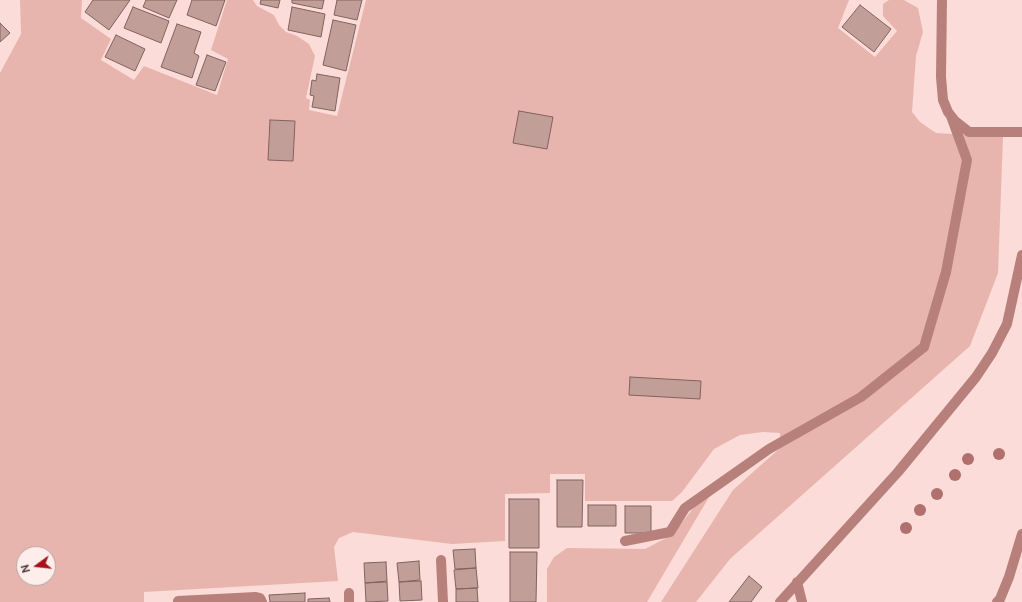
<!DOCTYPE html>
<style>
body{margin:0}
#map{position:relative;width:1022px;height:602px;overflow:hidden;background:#fbdcd8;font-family:Ubuntu,sans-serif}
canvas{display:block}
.north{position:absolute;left:16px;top:546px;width:40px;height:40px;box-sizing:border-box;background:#fdeeec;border:1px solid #b4a5a3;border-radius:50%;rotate:255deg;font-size:11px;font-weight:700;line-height:16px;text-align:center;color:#473836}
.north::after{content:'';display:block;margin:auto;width:14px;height:18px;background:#a71218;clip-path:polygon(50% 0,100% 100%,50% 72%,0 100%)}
</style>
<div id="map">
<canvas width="1022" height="602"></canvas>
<div class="north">N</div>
</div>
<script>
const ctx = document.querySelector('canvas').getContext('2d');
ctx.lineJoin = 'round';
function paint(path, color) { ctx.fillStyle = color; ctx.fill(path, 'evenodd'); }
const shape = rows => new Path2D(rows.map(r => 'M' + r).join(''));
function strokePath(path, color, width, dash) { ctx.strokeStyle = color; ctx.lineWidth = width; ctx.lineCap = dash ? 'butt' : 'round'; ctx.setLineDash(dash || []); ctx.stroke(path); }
paint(shape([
 [20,0,82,0,81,18,111,39,101,60,134,80,144,66,217,95,228,59,211,50,227,0,253,0,257,6,274,15,279,25,286,32,297,36,309,44,315,56,306,98,310,100,309,110,337,116,366,0,849,0,838,28,875,57,897,31,883,16,883,4,889,0,904,0,918,8,923,32,916,56,912,112,920,122,936,133,1003,137,998,273,970,346,730,559,696,602,661,602,733,490,780,448,780,433,763,432,740,435,714,449,682,492,672,501,585,501,585,474,550,474,550,493,505,494,505,541,452,544,353,532,339,538,334,547,338,581,144,592,144,602,0,602,0,73,21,34],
 [24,554,48,554,48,578,24,578],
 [715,487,647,602,547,602,547,569,554,557,567,548,645,549,672,535,702,497]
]), '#e8b5ae');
const building = shape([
 [93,0,130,0,109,30,85,12,93,0],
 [146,0,177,0,169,18,143,7,146,0],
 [192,0,225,0,216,26,187,15,192,0],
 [261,0,280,0,278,8,260,4,261,0],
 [292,0,324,0,322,9,292,3,292,0],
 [337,0,362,0,357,20,334,15,337,0],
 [860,5,891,29,874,52,842,27,860,5],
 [133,7,169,21,161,43,124,28,133,7],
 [292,7,325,14,321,37,288,30,292,7],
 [333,20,356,25,346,71,323,65,333,20],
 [0,23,10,33,0,42,0,23],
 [177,24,201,32,194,53,199,56,192,78,161,67,177,24],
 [116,35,145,49,135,71,105,57,116,35],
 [207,55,226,62,215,91,196,85,207,55],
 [317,74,340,78,335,111,312,107,314,96,310,95,312,80,316,81,317,74],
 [519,111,553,117,547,149,513,143,519,111],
 [270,120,295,121,293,161,268,160,270,120],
 [630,377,701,381,700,399,629,395,630,377],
 [557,480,583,480,582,527,557,527,557,480],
 [509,499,539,499,539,548,509,548,509,499],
 [588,505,616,505,616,526,588,526,588,505],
 [625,506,651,506,651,533,625,533,625,506],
 [475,549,476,568,455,569,453,550,475,549],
 [510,552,537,552,536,602,510,602,510,552],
 [419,561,420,580,399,582,397,563,419,561],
 [386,562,387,581,365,583,364,563,386,562],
 [476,568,478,588,456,589,454,570,476,568],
 [749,576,762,587,751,602,729,602,749,576],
 [421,581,422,600,400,601,399,582,421,581],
 [387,582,388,601,366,602,365,583,387,582],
 [477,588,478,602,456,602,456,589,477,588],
 [305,593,305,602,270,602,269,595,305,593],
 [329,598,330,602,308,602,308,599,329,598]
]);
paint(building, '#c29e99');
strokePath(building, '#83625e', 1);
strokePath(shape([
 [942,0,941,77,943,100,948,112,955,121,969,132,1022,132],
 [625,541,670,532,685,508,769,449,861,397,924,347,946,272,967,160,951,116],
 [441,560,443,602],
 [797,582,802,602],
 [349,593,349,602],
 [178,601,256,597,260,598,262,602],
 [780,602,898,472,976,377,992,353,1007,324,1022,255],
 [997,602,1000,599,1009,577,1022,534]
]), '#b8807a', 10);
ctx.fillStyle = '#b0706d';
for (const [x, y] of [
 [999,454],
 [968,459],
 [955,475],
 [937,494],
 [920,510],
 [906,528]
]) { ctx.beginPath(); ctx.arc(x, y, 6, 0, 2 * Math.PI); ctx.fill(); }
</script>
